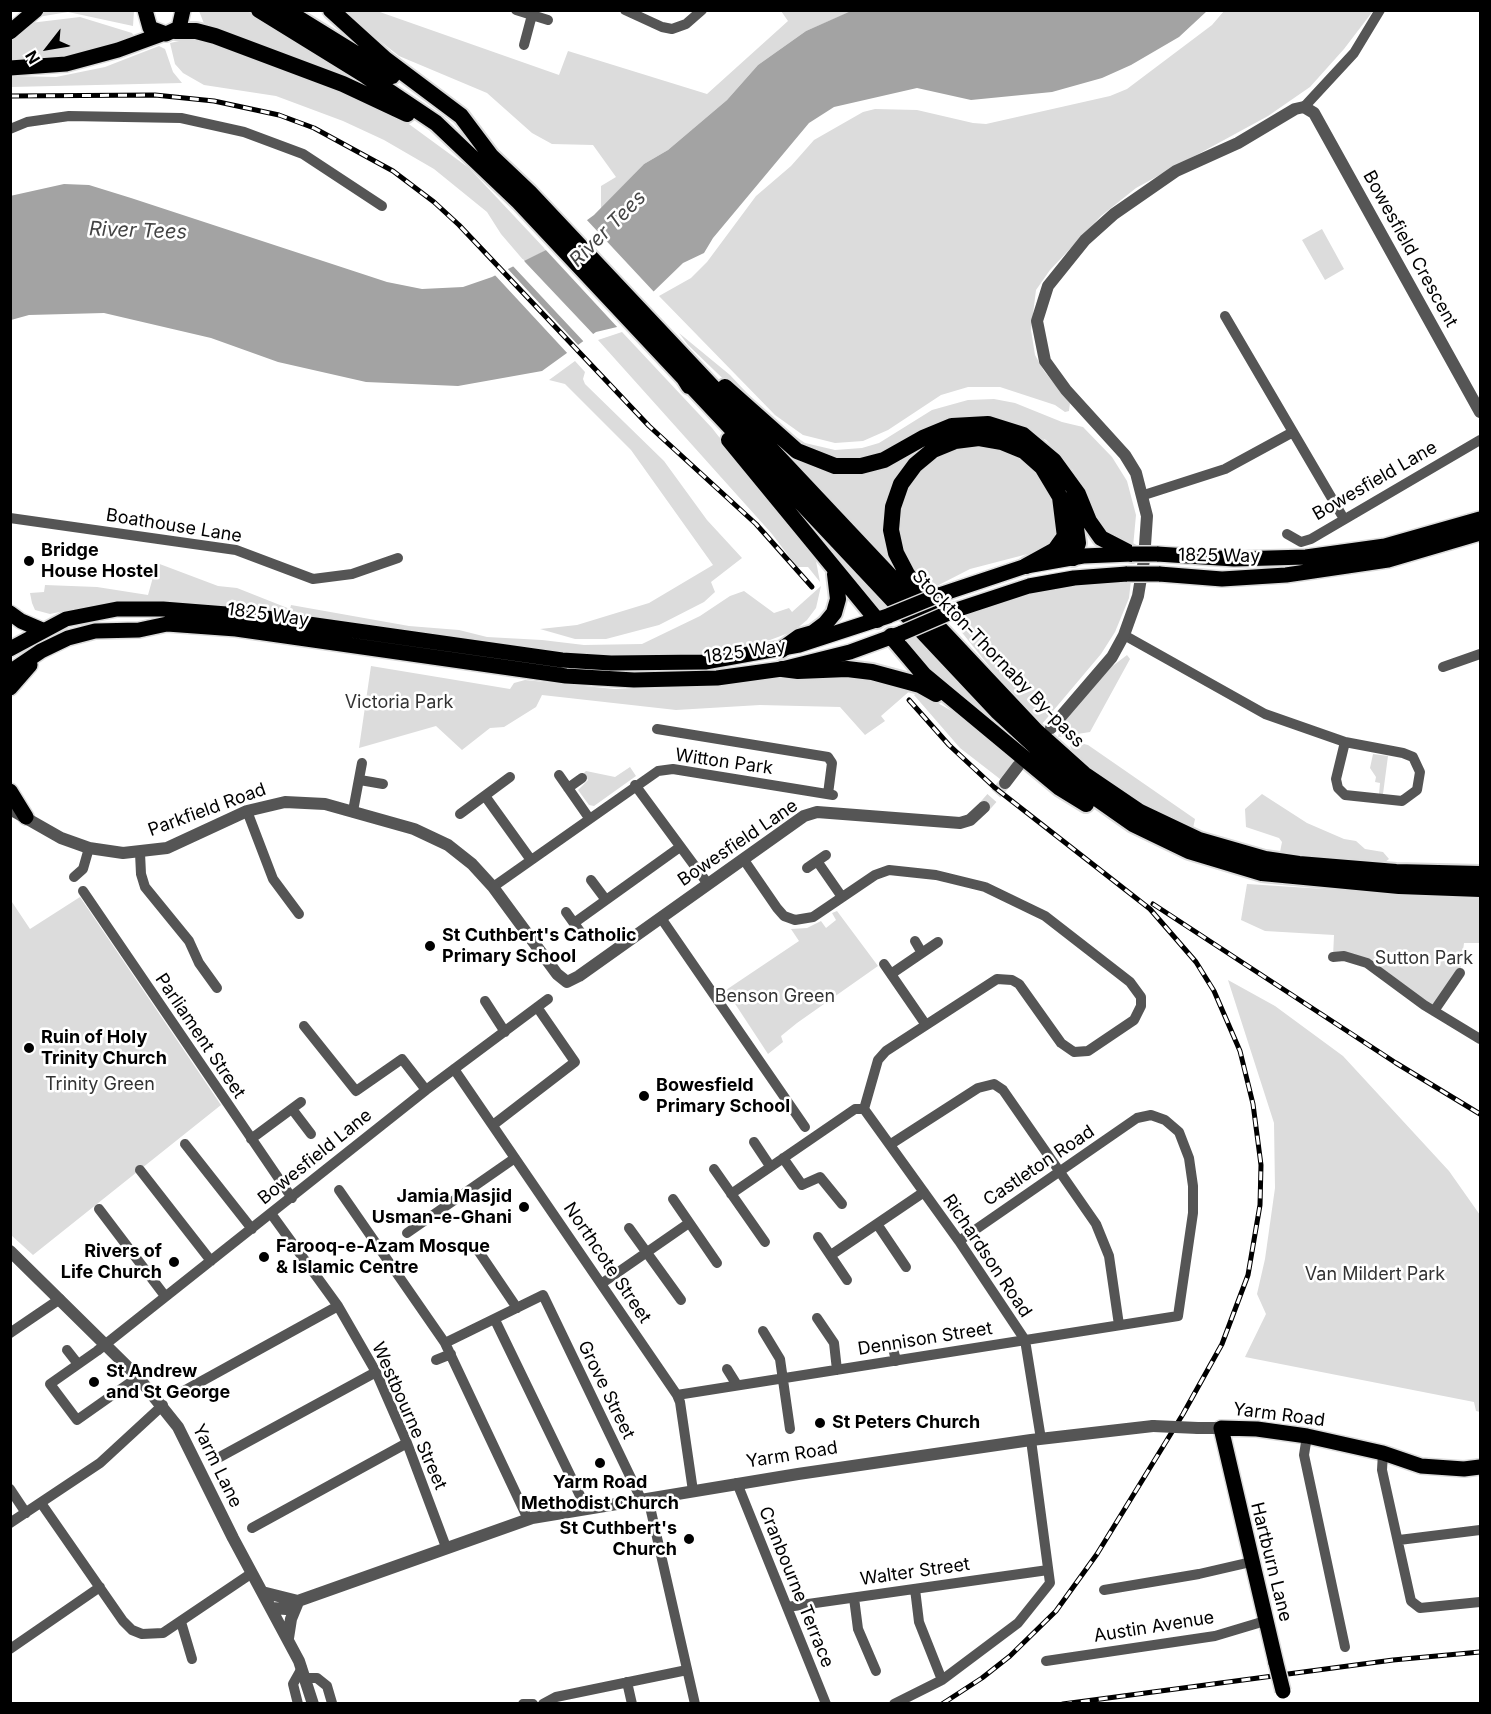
<!DOCTYPE html>
<style>
body{margin:0}
#map{position:relative;width:1491px;height:1714px;overflow:hidden;background:#fff;font-family:Inter,sans-serif}
canvas{display:block}
.frame{position:absolute;inset:0;border:12px solid #000;pointer-events:none}
.north{position:absolute;left:18px;top:18px;width:60px;height:60px;-webkit-text-stroke:4px #fff;paint-order:stroke;rotate:239deg;font-size:16px;font-weight:700;line-height:24px;text-align:center;color:#000}
.north::after{content:'';display:block;margin:auto;width:21px;height:27px;background:#000;clip-path:polygon(50% 0,100% 100%,50% 72%,0 100%)}
</style>
<div id="map">
<canvas width="1491" height="1714"></canvas>
<div class="frame"></div>
<div class="north">N</div>
</div>
<script>
const ctx = document.querySelector('canvas').getContext('2d');
ctx.lineJoin = 'round';
function paint(path, color) { ctx.fillStyle = color; ctx.fill(path, 'evenodd'); }
const shape = rows => new Path2D(rows.map(r => 'M' + r).join(''));
function strokePath(path, color, width, dash) { ctx.strokeStyle = color; ctx.lineWidth = width; ctx.lineCap = dash ? 'butt' : 'round'; ctx.setLineDash(dash || []); ctx.stroke(path); }
function label(font, color, halo, rows, align = 'center') {
  ctx.font = font + ' Inter,sans-serif'; ctx.lineWidth = 5; ctx.setLineDash([]); ctx.textBaseline = 'middle'; ctx.strokeStyle = halo; ctx.fillStyle = color; for (const [text, x, y, turn = 0] of rows) {
    ctx.save(); ctx.translate(x, y); ctx.rotate((+turn || 0) * Math.PI / 180); ctx.textAlign = isNaN(turn) ? turn : align; if (halo) ctx.strokeText(text, 0, 0); ctx.fillText(text, 0, 0); ctx.restore();
  }
}
paint(shape([
 [46,11,134,11,133,26,68,12,38,17],
 [199,11,247,11,372,86,373,92,205,26],
 [342,11,377,11,559,75,568,51,707,94,788,21,781,11,852,11,806,31,758,65,727,100,668,150,644,164,601,209,601,186,616,177,593,145,552,144,532,133,487,93,399,56],
 [1224,11,1373,11,1344,49,1310,87,1268,116,1136,188,1101,216,1050,270,1036,290,1031,330,1035,355,1044,371,1070,403,1069,411,1065,412,1055,405,1000,387,968,387,941,395,888,430,863,441,835,443,803,435,775,415,659,296,691,278,707,262,756,196,791,166,814,140,863,112,875,109,917,110,973,123,986,124,1110,96,1127,89,1212,25],
 [80,17,132,33,135,38,67,58,11,63,11,38,30,23],
 [202,36,372,103,402,119,469,168,546,250,525,262,501,234,487,212,434,169,384,140,343,121,276,96,204,85,183,73,175,64,170,43],
 [159,46,165,49,173,72,182,83,11,87,11,76,56,77,105,67],
 [1322,229,1344,269,1325,280,1302,240],
 [622,332,712,428,816,561,820,582,808,567,797,567,772,534,598,340],
 [679,333,730,375,774,422,805,443,835,450,862,448,879,443,932,410,968,400,994,399,1015,403,1062,422,1083,427,1112,457,1127,481,1136,515,1133,547,1106,540,1073,470,1046,440,1024,431,893,451,855,461,812,454,770,424,688,345],
 [575,361,585,372,583,379,585,384,664,461,707,520,742,558,711,582,715,592,704,602,659,625,606,639,575,639,540,629,577,625,649,603,713,565,631,450,565,384,549,380],
 [958,433,1040,460,956,437,889,499,912,590,775,442,797,458,890,465],
 [965,445,993,447,1018,456,1033,467,1053,500,1056,539,1043,550,970,569,927,591,904,557,897,531,899,500,926,462],
 [751,457,888,607,887,609,873,614],
 [157,563,218,586,237,588,290,609,291,605,409,626,459,630,487,637,542,640,584,645,642,644,700,616,730,596,744,591,774,613,789,608,792,612,821,586,816,608,807,620,794,631,770,640,703,655,575,656,148,603,97,604,50,614,35,610,32,603,30,593,44,592,45,585,97,587,148,595],
 [1131,580,1129,598,1115,632,1101,654,1042,724,1023,708,951,619,1053,586],
 [914,635,1012,734,1013,739,933,674,901,637],
 [1127,655,1130,659,1090,732,1058,737,1062,720,1110,668],
 [371,666,510,689,514,683,525,680,614,689,677,688,806,673,851,673,912,689,881,716,885,721,865,735,840,707,760,705,676,710,542,695,536,707,504,727,490,728,462,750,436,726,359,748],
 [918,692,959,715,1014,762,1000,779,960,748,914,695],
 [1076,742,1088,745,1195,819,1193,828,1172,821,1115,787,1073,753,1070,746],
 [1373,754,1388,756,1383,794,1379,794,1380,783,1375,782,1376,777,1370,768],
 [630,767,636,776,594,806,589,805,578,790,588,780,584,773,586,771,615,777],
 [1262,794,1307,823,1344,839,1356,841,1365,849,1383,852,1389,859,1385,862,1344,862,1286,856,1280,852,1282,842,1279,838,1246,827,1245,809],
 [1247,884,1480,899,1480,943,1464,943,1460,973,1434,1011,1367,963,1333,957,1334,935,1265,931,1241,920],
 [80,897,221,1105,33,1255,11,1235,10,899,30,929],
 [837,911,878,966,797,1023,781,1036,783,1042,768,1054,726,990,799,941,791,929,807,928,821,921,826,928,836,920,832,913],
 [1228,980,1275,1006,1343,1056,1449,1171,1480,1215,1480,1412,1476,1411,1474,1402,1245,1357,1266,1314,1257,1294,1265,1259,1275,1188,1274,1123]
]), '#dcdcdc');
paint(shape([
 [851,11,1207,11,1179,37,1131,65,1102,78,1052,92,971,100,917,88,834,107,809,123,713,238,704,253,683,263,617,327,596,332,542,371,458,386,366,382,278,362,211,338,104,313,29,315,11,320,10,196,64,184,89,185,131,198,387,282,422,289,463,287,492,277,546,250,594,215,644,164,668,150,727,100,758,65,806,31]
]), '#a3a3a3');
paint(shape([
 [585,218,655,293,619,329,544,248],
 [523,259,525,262,595,336,585,343,511,264],
 [506,267,580,347,569,355,493,273]
]), '#fff');
strokePath(shape([
 [984,807,1005,783]
]), '#d9d9d9', 12, [12, 6]);
const primary = shape([
 [145,10,150,28,166,34,179,28,183,10],
 [10,32,36,10],
 [10,68,66,64,118,50,162,34],
 [1157,554,1234,559,1306,557,1385,546,1480,519],
 [1159,574,1222,579,1286,575,1388,560,1480,533],
 [939,595,1026,566,1083,556,1132,554],
 [953,611,1029,586,1074,578,1127,574],
 [10,613,21,621,42,630],
 [10,649,66,619,117,609,163,609,252,616,562,660,611,663,705,662,799,645,888,616],
 [10,672,41,651,68,638,95,631,139,630,167,624,236,629,566,676,634,680,717,678,782,669,850,652,902,633],
 [10,688,30,665],
 [10,791,26,817],
 [1276,1663,1221,1428,1257,1429,1307,1436,1383,1453,1421,1466,1464,1469,1480,1467]
]);
const trunk = shape([
 [259,10,366,76,436,123,519,202,684,378,689,386],
 [285,10,392,76],
 [331,10,385,59,461,116,491,156,529,192,1036,731,1084,774,1140,812,1199,840,1265,859,1299,864,1396,872,1480,874],
 [175,31,196,31,215,36,343,84,407,114],
 [684,378,997,711,1076,784,1133,824,1189,851,1262,873,1399,886,1480,889],
 [725,387,797,451,835,466,861,466,884,460,923,438,952,426,988,424,1023,435,1054,461,1078,494,1089,521,1101,538,1132,554],
 [729,440,877,620],
 [1072,498,1078,543,1073,558],
 [1026,566,1055,550,1065,536],
 [931,606,907,574,896,553,891,530,893,507,901,484,915,465,933,450,955,441,979,438,1002,442,1024,451,1042,467,1060,497,1066,545,1073,558],
 [891,636,924,675,1060,788,1086,804],
 [781,650,799,637,813,633,825,624,834,613,838,599,835,574],
 [782,669,798,671,847,669,872,672,920,685,936,694]
]);
strokePath(primary, '#dbdbdb', 18);
strokePath(trunk, '#dbdbdb', 20);
strokePath(shape([
 [516,10,532,15,524,45],
 [625,10,662,27,672,29,686,24,702,10],
 [532,15,548,20],
 [1304,107,1354,53,1380,10],
 [10,129,27,122,69,116,181,118,244,132,303,154,382,206],
 [1225,316,1344,519],
 [1144,495,1225,469,1293,432],
 [10,518,236,550,313,579,352,574,398,558],
 [1287,534,1301,542,1311,539,1480,440],
 [1124,635,1265,714,1345,742,1403,753,1413,757,1420,772,1417,790,1402,801,1345,795,1338,788,1336,779,1345,742],
 [1443,667,1480,654],
 [657,729,828,757,832,763,828,794],
 [559,775,589,818],
 [360,780,383,784],
 [635,785,708,884],
 [568,788,582,778],
 [485,796,531,860],
 [247,811,273,879,299,914],
 [353,811,362,763],
 [460,814,510,777],
 [140,853,141,874,145,887,189,941,199,963,217,988],
 [744,860,777,908,784,916,795,920,813,917,875,875,889,870,936,875,985,887,1045,916,1130,982,1141,997,1141,1006,1134,1020,1088,1051,1074,1052,1061,1043,1019,984,1012,980,997,979,886,1051,878,1060,864,1109],
 [817,861,842,897],
 [807,868,826,855],
 [74,877,83,869,89,848],
 [591,880,606,900],
 [493,887,658,771,673,769,833,795],
 [83,891,292,1198],
 [566,912,581,933],
 [661,918,805,1127],
 [574,923,680,847],
 [915,941,922,953],
 [1333,957,1344,956,1367,963,1424,1005,1480,1039],
 [884,964,926,1025],
 [891,974,938,942],
 [485,1001,505,1032],
 [1434,1011,1460,973],
 [304,1026,356,1091,402,1059,426,1090],
 [454,1069,677,1395,680,1402,693,1491],
 [292,1109,311,1134],
 [864,1109,959,1241,1025,1340,1041,1439],
 [493,1125,575,1062,537,1007],
 [251,1139,301,1102],
 [754,1142,770,1166],
 [185,1144,252,1229],
 [891,1144,978,1088,994,1084,1003,1090,1096,1224,1109,1256,1119,1325],
 [783,1158,802,1185,820,1177,842,1204],
 [714,1169,765,1242],
 [140,1170,211,1261],
 [339,1190,445,1343,528,1519],
 [731,1194,855,1109,864,1109],
 [673,1199,717,1263],
 [99,1209,165,1296],
 [272,1215,338,1306,376,1372,407,1443,446,1547],
 [877,1224,906,1267],
 [629,1228,681,1300],
 [407,1233,515,1158],
 [818,1237,847,1280],
 [477,1249,517,1308],
 [831,1255,924,1192],
 [601,1284,689,1223],
 [817,1318,834,1343,837,1370],
 [495,1320,586,1508],
 [763,1331,780,1359,790,1429],
 [10,1333,60,1299],
 [445,1343,543,1295,641,1499],
 [893,1348,896,1361],
 [67,1350,78,1364],
 [436,1360,451,1354],
 [727,1369,737,1385],
 [138,1377,77,1420,50,1384,97,1351,426,1090,548,999],
 [182,1392,338,1306],
 [677,1395,1178,1316,1193,1213,1193,1186,1189,1158,1179,1132,1165,1120,1151,1115,1137,1118,959,1241],
 [1307,1436,1304,1455,1345,1647],
 [1383,1453,1382,1470,1411,1601,1420,1608,1480,1602],
 [218,1458,376,1372],
 [737,1483,826,1704],
 [10,1489,26,1513],
 [648,1498,695,1704],
 [41,1503,123,1621,132,1630,142,1634,163,1633,252,1573],
 [10,1523,100,1463,163,1405],
 [252,1528,407,1443],
 [1399,1540,1480,1530],
 [915,1589,919,1622,942,1680],
 [1104,1590,1199,1574,1251,1562],
 [854,1598,858,1629,876,1671],
 [787,1607,1048,1570],
 [181,1622,192,1659],
 [10,1649,100,1587],
 [1046,1661,1215,1636,1265,1621],
 [305,1678,317,1678,327,1686,332,1703],
 [627,1682,632,1704],
 [298,1704,293,1684,302,1668],
 [523,1704,533,1704],
 [543,1704,556,1697,687,1670],
 [894,1704,942,1680,1018,1623,1050,1583,1031,1440]
]), '#555', 10);
strokePath(shape([
 [1051,728,1112,657,1124,635,1138,596,1144,560,1147,516,1136,473,1125,455,1066,390,1045,361,1037,321,1048,286,1085,240,1114,214,1176,171,1238,143,1295,109,1304,107,1314,113,1480,412],
 [1005,783,1018,766],
 [10,809,61,838,89,848,123,853,167,848,247,811,285,802,325,804,414,829,448,845,472,864,493,887,557,974,567,982,579,976,804,816,817,812,960,823,970,820,984,807],
 [10,1251,138,1377,178,1427,233,1538,299,1661,313,1704],
 [1198,1428,1221,1428],
 [262,1592,298,1601],
 [272,1608,286,1609,298,1601,532,1518,798,1474,1031,1440,1153,1426],
 [288,1638,291,1619,298,1602]
]), '#555', 12);
strokePath(primary, '#000', 15);
strokePath(trunk, '#000', 16);
const rail = shape([
 [10,96,155,95,214,101,279,115,314,128,393,171,434,202,459,225,649,426,756,524,812,587],
 [909,700,949,745,994,787,1150,909,1196,962,1214,991,1240,1051,1253,1104,1261,1165,1260,1205,1248,1275,1222,1344,1183,1414,1097,1554,1056,1611,1010,1656,982,1678,942,1704],
 [1153,904,1396,1063,1480,1114],
 [1063,1704,1393,1660,1480,1652]
]);
strokePath(rail, '#000', 5);
strokePath(rail, '#fff', 3, [9]);
const primaryBridge = shape([
 [1132,554,1157,554],
 [1127,574,1159,574],
 [890,615,939,595],
 [902,633,953,611],
 [1276,1663,1283,1691]
]);
strokePath(primaryBridge, '#dbdbdb', 18, []);
strokePath(shape([
 [1153,1426,1198,1428]
]), '#555', 12);
strokePath(primaryBridge, '#000', 15);
for (const [x, y, r, color] of [
 [29,561,6,"#000"],
 [430,946,6,"#000"],
 [29,1048,6,"#000"],
 [644,1096,6,"#000"],
 [524,1207,6,"#000"],
 [264,1257,6,"#000"],
 [174,1262,6,"#000"],
 [94,1382,6,"#000"],
 [820,1423,6,"#000"],
 [600,1463,6,"#000"],
 [689,1539,6,"#000"]
]) { const dot = new Path2D(); dot.arc(x, y, r, 0, 2 * Math.PI); ctx.fillStyle = color; ctx.fill(dot); strokePath(dot, '#fff', 2); }
label('18px', '#000', '#fff', [
 ["Bowesfield Crescent",1410,249,61],
 ["Bowesfield Lane",1375,481,-30],
 ["Boathouse Lane",174,526,9],
 ["1825 Way",1219,556,1],
 ["1825 Way",268,615,8],
 ["1825 Way",745,652,-8],
 ["Stockton-Thornaby By-pass",998,659,46],
 ["Witton Park",724,762,8],
 ["Parkfield Road",207,810,-20],
 ["Bowesfield Lane",738,843,-34],
 ["Parliament Street",200,1036,56],
 ["Bowesfield Lane",315,1157,-39],
 ["Castleton Road",1039,1166,-34],
 ["Richardson Road",987,1256,56],
 ["Northcote Street",607,1263,56],
 ["Dennison Street",925,1339,-9],
 ["Grove Street",606,1390,64],
 ["Yarm Road",1279,1415,7],
 ["Westbourne Street",409,1416,66],
 ["Yarm Road",792,1455,-9],
 ["Yarm Lane",217,1466,64],
 ["Hartburn Lane",1271,1562,76],
 ["Walter Street",915,1572,-8],
 ["Cranbourne Terrace",796,1587,68],
 ["Austin Avenue",1154,1627,-9]
]);
label('bold 18px', '#000', '#fff', [
 ["Bridge",41,551],
 ["House Hostel",41,572],
 ["St Cuthbert's Catholic",442,936],
 ["Primary School",442,957],
 ["Ruin of Holy",41,1038],
 ["Trinity Church",41,1059],
 ["Bowesfield",656,1086],
 ["Primary School",656,1107],
 ["Jamia Masjid",512,1197,"right"],
 ["Usman-e-Ghani",512,1218,"right"],
 ["Farooq-e-Azam Mosque",276,1247],
 ["& Islamic Centre",276,1268],
 ["Rivers of",162,1252,"right"],
 ["Life Church",162,1273,"right"],
 ["St Andrew",106,1372],
 ["and St George",106,1393],
 ["St Peters Church",832,1423],
 ["Yarm Road",600,1483,"center"],
 ["Methodist Church",600,1504,"center"],
 ["St Cuthbert's",677,1529,"right"],
 ["Church",677,1550,"right"]
], 'left');
label('18px', '#333', '#fff', [
 ["Victoria Park",399,703],
 ["Sutton Park",1424,959],
 ["Benson Green",775,997],
 ["Trinity Green",100,1085],
 ["Van Mildert Park",1375,1275]
]);
label('italic 20px', '#444', '#fff', [
 ["River Tees",608,229,-45],
 ["River Tees",138,231,2]
]);
</script>
